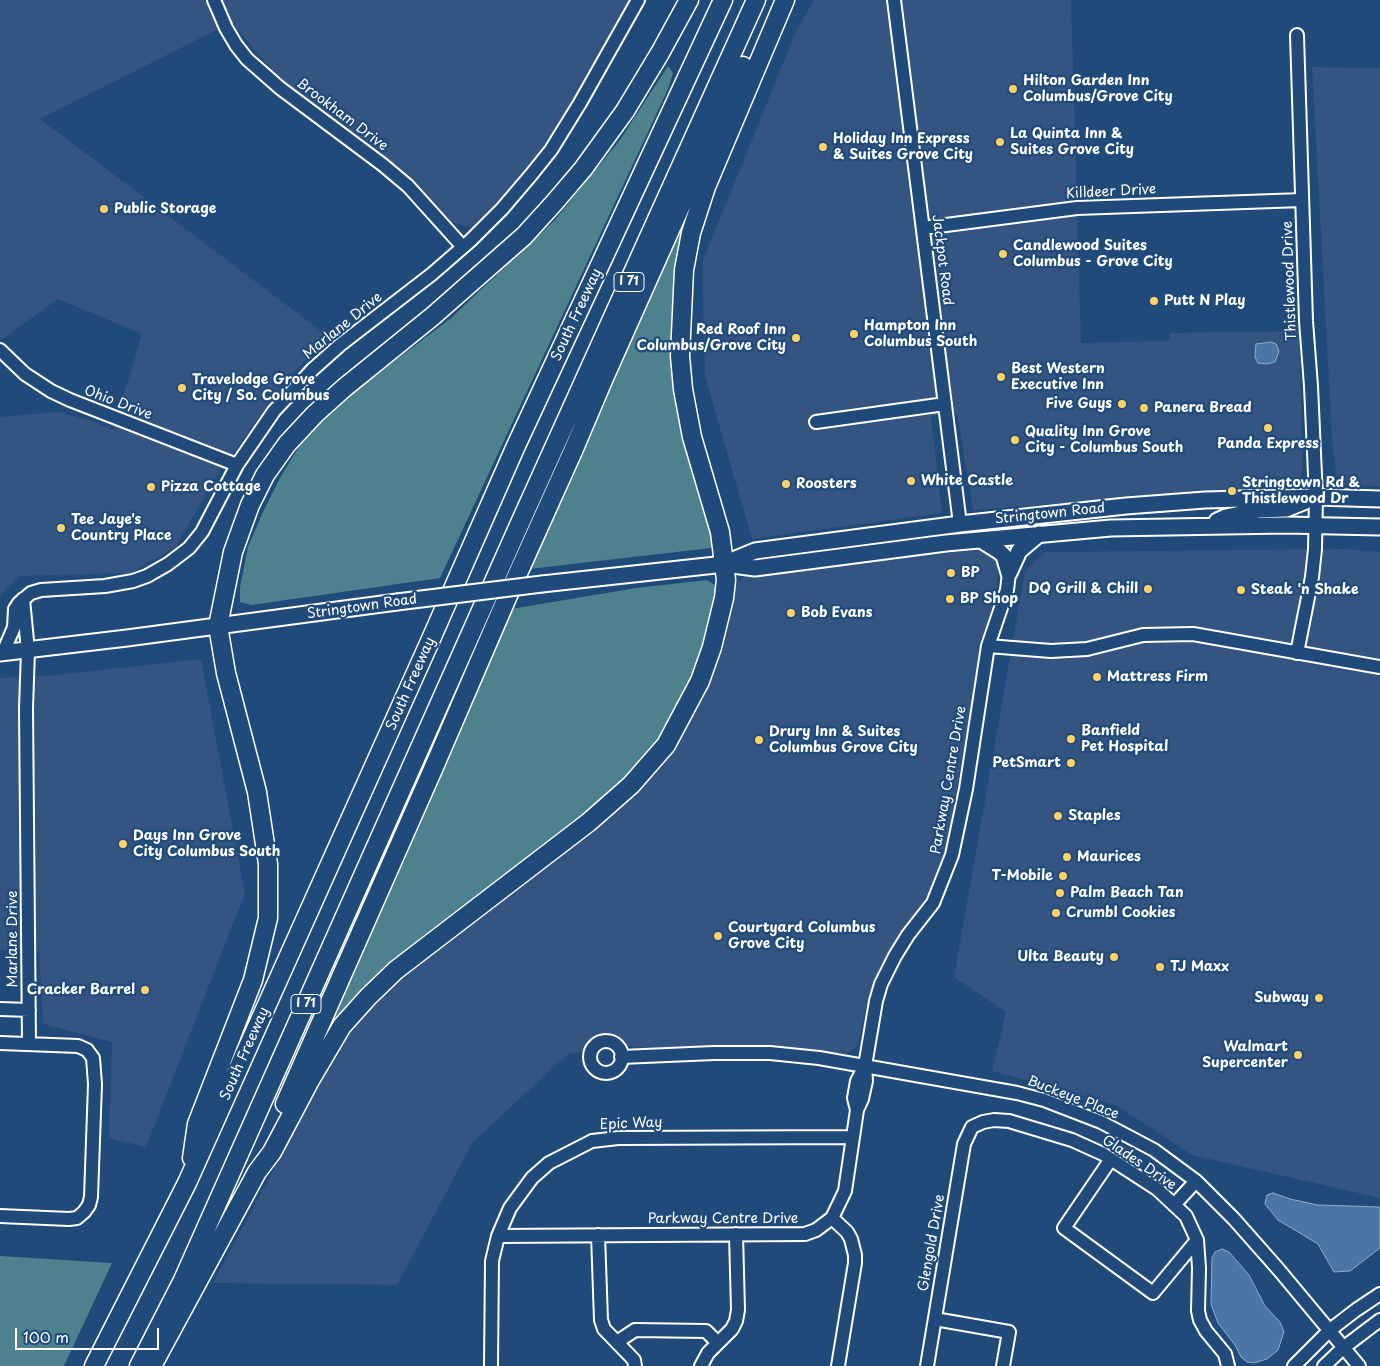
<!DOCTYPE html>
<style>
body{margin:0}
#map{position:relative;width:1380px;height:1366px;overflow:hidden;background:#1f4a7a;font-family:"Playpen Sans",sans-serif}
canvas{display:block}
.scale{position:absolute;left:15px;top:1328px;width:144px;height:22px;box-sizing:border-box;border:2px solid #fff;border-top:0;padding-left:6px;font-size:15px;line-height:18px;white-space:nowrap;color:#fff;-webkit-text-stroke:4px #1f4a7a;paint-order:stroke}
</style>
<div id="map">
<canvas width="1380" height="1366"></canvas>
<div class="scale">100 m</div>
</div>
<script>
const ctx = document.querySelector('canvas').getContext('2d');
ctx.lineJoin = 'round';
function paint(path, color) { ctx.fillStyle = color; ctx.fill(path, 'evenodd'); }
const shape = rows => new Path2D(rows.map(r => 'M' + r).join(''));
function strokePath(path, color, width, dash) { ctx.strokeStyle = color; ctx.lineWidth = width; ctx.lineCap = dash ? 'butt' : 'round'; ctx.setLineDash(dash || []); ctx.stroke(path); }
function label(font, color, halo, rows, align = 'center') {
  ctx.font = font + ' "Playpen Sans",sans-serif'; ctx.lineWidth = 4.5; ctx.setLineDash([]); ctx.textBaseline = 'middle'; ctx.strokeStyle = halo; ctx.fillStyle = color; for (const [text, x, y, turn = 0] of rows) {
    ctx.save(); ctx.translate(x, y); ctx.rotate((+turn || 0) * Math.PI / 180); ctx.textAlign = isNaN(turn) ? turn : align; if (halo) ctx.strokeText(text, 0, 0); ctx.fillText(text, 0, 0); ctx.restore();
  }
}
paint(shape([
 [0,0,630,0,570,109,513,189,471,227,449,222,280,81,232,22,40,119,329,337,284,382,215,479,175,548,131,573,19,576,0,595,0,417,58,412,90,420,113,430,142,334,58,299,1,340,0,338],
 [814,0,1071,0,1081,343,1169,341,1170,333,1299,331,1303,471,1300,479,1295,485,1274,491,1091,505,1084,502,973,510,957,413,931,416,942,513,752,539,705,376,702,263,796,31],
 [1312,67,1380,68,1380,486,1342,486,1337,480,1332,439],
 [985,549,999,559,995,601,978,668,947,845,928,895,883,962,867,1002,858,1045,846,1054,781,1047,652,1048,625,1046,620,1042,606,1036,596,1037,588,1045,584,1051,568,1054,473,1142,397,1285,213,1283,344,1038,395,976,618,808,680,733,723,643,731,597,738,582,748,574],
 [1344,549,1380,552,1380,1198,1192,1155,1116,1105,992,1071,1006,1012,954,977,1025,571,1045,552],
 [201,659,245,893,146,1147,109,1138,112,1042,43,1024,39,951,0,950,0,678,56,675]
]), '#345482');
paint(shape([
 [668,66,673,73,668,89,440,578,251,605,240,602,240,587,248,547,263,512,281,476,308,432,357,390,451,318,554,221,620,140],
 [683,222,687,224,677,272,672,330,675,369,713,541,711,548,529,569],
 [707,580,717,586,707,649,685,701,648,756,578,820,344,1018,336,1019,333,1014,511,609,636,588],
 [0,1256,112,1263,64,1366,0,1366]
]), '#4e818e');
const water = shape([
 [1271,342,1276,344,1279,351,1275,362,1267,364,1258,363,1255,357,1256,344,1271,342],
 [1273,1193,1290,1199,1318,1205,1380,1207,1380,1248,1350,1271,1334,1272,1318,1244,1278,1220,1265,1204,1267,1195,1273,1193],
 [1222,1249,1229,1252,1249,1275,1265,1306,1280,1322,1284,1332,1278,1350,1267,1359,1254,1363,1247,1362,1241,1357,1235,1345,1218,1323,1211,1304,1212,1258,1215,1252,1222,1249]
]);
paint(water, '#4976a5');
strokePath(water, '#92adc9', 1);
const minor = shape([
 [214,0,226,28,236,45,247,59,280,88,383,165,408,186,463,247],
 [894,0,960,524],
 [923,228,1077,208,1302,200],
 [0,350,25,374,51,391,70,400,237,465],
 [816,422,945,404],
 [23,599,28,651,26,708,29,1043],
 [988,646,1051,651,1087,649,1143,635,1193,634,1380,667],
 [3,653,14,627,15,609,19,603,31,593,41,590,105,586,133,581,147,576,168,564,189,548,202,532,237,465,274,411,289,395,312,370,340,345,432,274,470,241,502,209,531,175,551,150,580,103,638,0],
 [1297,653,1312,577,1315,549,1316,497,1311,386,1306,321,1297,35],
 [0,1009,29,1010],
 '590 1057a16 16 0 1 1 32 0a16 16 0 1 1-32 0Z',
 [0,1043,78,1046,87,1050,93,1058,95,1084,91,1197,89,1205,84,1212,77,1218,69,1219,0,1216],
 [621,1057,714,1053,770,1053,819,1058,1017,1093,1044,1100,1101,1122,1154,1150,1196,1181,1234,1219,1279,1270,1359,1366],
 [857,1110,854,1098,857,1081,865,1066],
 [1111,1159,1064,1228,1153,1293,1197,1240],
 [1174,1205,1196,1181],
 [832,1218,847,1232,851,1239,855,1255,855,1263,838,1366],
 [598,1235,601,1320,604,1329,634,1360,635,1366],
 [498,1236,805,1234,816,1230,832,1218,845,1191,857,1110,862,1099,866,1081,865,1066,876,1001,881,984,895,956,908,935,933,903,952,855,966,789,988,646,1007,590,1009,573],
 [935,1319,1009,1332,1003,1366],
 [617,1342,635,1330,706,1331,718,1343],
 [491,1366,492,1261,498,1236,510,1208,532,1178,549,1163,592,1141,618,1138,852,1137],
 [701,1366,708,1353,732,1329,736,1321,738,1310,736,1234],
 [927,1366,964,1144,972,1127,983,1122,994,1120,1009,1121,1072,1140,1103,1154,1157,1189,1186,1216,1197,1240,1199,1268,1198,1311,1200,1320,1206,1331,1225,1354,1228,1366],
 [1294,1366,1330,1330,1356,1310,1380,1294],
 [1324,1366,1343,1348,1380,1320]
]);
const major = shape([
 [1217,521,1226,517,1259,510,1286,509,1306,501],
 [981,540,1000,552,1004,556,1009,573],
 [726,563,755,551,960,524,1126,506,1205,500,1316,497,1380,499],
 [1009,573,1019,551,1039,534],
 [542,584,725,564,755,568,946,543,1111,528,1285,525,1380,527],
 [0,653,127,638,397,602]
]);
const highway = shape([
 [285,1104,434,767,506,600,573,451,604,378,743,66],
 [192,1158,197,1124,253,980,268,918,268,864,257,792,226,673,218,626,233,552,250,505,265,475,287,444,315,414,344,388,433,316,524,236,554,203,583,169,625,111,660,53,689,0],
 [94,1366,187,1183,431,639,515,448,723,0],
 [139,1366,183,1280,520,523,756,0],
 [152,1366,257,1172,272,1152,309,1082,342,1026,368,997,396,970,589,822,631,785,666,745,700,681,712,647,724,598,726,580,720,532,692,437,683,389,680,356,684,270,691,233,706,187,785,0]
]);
strokePath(minor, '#fff', 16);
strokePath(major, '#fff', 19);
strokePath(highway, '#fff', 21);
strokePath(minor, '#1f4a7a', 12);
strokePath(major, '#1f4a7a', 15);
strokePath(highway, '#1f4a7a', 18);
const majorBridge = shape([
 [397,602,542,584]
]);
strokePath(majorBridge, '#fff', 19, []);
strokePath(majorBridge, '#1f4a7a', 15);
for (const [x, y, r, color] of [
 [1013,89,5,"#ffd166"],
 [1000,142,5,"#ffd166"],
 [823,147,5,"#ffd166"],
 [104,209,5,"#ffd166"],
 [1003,254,5,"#ffd166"],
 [1154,301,5,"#ffd166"],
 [854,334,5,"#ffd166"],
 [796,338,5,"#ffd166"],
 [1001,377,5,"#ffd166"],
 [182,388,5,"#ffd166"],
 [1122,404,5,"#ffd166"],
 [1144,408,5,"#ffd166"],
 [1268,428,5,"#ffd166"],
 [1015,440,5,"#ffd166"],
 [911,481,5,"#ffd166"],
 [786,484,5,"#ffd166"],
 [151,487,5,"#ffd166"],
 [1232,491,5,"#ffd166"],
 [61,528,5,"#ffd166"],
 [951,573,5,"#ffd166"],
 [1148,589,5,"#ffd166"],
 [1241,590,5,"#ffd166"],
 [950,599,5,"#ffd166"],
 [791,613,5,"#ffd166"],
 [1097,677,5,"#ffd166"],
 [1071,739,5,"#ffd166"],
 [759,740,5,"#ffd166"],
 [1071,763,5,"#ffd166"],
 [1058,816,5,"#ffd166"],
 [123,844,5,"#ffd166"],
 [1067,857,5,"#ffd166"],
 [1063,876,5,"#ffd166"],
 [1060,893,5,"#ffd166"],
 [1056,913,5,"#ffd166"],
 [718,936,5,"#ffd166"],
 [1114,957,5,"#ffd166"],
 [1160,967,5,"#ffd166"],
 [145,990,5,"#ffd166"],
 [1319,998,5,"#ffd166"],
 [1298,1055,5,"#ffd166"]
]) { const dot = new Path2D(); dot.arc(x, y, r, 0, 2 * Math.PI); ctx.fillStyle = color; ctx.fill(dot); strokePath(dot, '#1f4a7a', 2); }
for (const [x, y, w] of [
 [629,282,30],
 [306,1004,30]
]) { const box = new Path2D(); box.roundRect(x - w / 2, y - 9.5, w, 19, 4); ctx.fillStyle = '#1f4a7a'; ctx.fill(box); strokePath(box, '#fff', 1); }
label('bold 12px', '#fff', null, [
 ["I 71",629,282],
 ["I 71",306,1004]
]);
label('bold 14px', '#fff', '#1f4a7a', [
 ["Hilton Garden Inn",1023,81],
 ["Columbus/Grove City",1023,97],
 ["La Quinta Inn &",1010,134],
 ["Suites Grove City",1010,150],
 ["Holiday Inn Express",833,139],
 ["& Suites Grove City",833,155],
 ["Public Storage",114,209],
 ["Candlewood Suites",1013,246],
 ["Columbus - Grove City",1013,262],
 ["Putt N Play",1164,301],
 ["Hampton Inn",864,326],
 ["Columbus South",864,342],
 ["Red Roof Inn",786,330,"right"],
 ["Columbus/Grove City",786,346,"right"],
 ["Best Western",1011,369],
 ["Executive Inn",1011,385],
 ["Travelodge Grove",192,380],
 ["City / So. Columbus",192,396],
 ["Five Guys",1112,404,"right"],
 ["Panera Bread",1154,408],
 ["Quality Inn Grove",1025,432],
 ["City - Columbus South",1025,448],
 ["Panda Express",1268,444,"center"],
 ["White Castle",921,481],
 ["Stringtown Rd &",1242,483],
 ["Thistlewood Dr",1242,499],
 ["Roosters",796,484],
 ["Pizza Cottage",161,487],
 ["Tee Jaye's",71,520],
 ["Country Place",71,536],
 ["BP",961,573],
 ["DQ Grill & Chill",1138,589,"right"],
 ["Steak 'n Shake",1251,590],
 ["BP Shop",960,599],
 ["Bob Evans",801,613],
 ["Mattress Firm",1107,677],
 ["Banfield",1081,731],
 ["Pet Hospital",1081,747],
 ["Drury Inn & Suites",769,732],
 ["Columbus Grove City",769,748],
 ["PetSmart",1061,763,"right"],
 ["Staples",1068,816],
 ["Days Inn Grove",133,836],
 ["City Columbus South",133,852],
 ["Maurices",1077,857],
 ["T-Mobile",1053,876,"right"],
 ["Palm Beach Tan",1070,893],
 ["Crumbl Cookies",1066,913],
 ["Courtyard Columbus",728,928],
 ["Grove City",728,944],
 ["Ulta Beauty",1104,957,"right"],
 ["TJ Maxx",1170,967],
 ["Cracker Barrel",135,990,"right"],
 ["Subway",1309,998,"right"],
 ["Walmart",1288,1047,"right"],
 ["Supercenter",1288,1063,"right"]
], 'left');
label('14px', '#fff', '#1f4a7a', [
 ["Brookham Drive",342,115,37],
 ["Killdeer Drive",1111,192,-3],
 ["Jackpot Road",942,260,83],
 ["Thistlewood Drive",1290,281,-92],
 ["South Freeway",577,315,-65],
 ["Marlane Drive",343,326,-39],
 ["Ohio Drive",118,403,21],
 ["Stringtown Road",1050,514,-6],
 ["Stringtown Road",362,607,-8],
 ["South Freeway",411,684,-66],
 ["Parkway Centre Drive",949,780,-80],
 ["Marlane Drive",13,939,-90],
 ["South Freeway",245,1054,-66],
 ["Buckeye Place",1073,1098,21],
 ["Epic Way",631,1124,-2],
 ["Glades Drive",1139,1163,34],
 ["Parkway Centre Drive",723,1219],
 ["Glengold Drive",932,1243,-80]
]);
</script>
